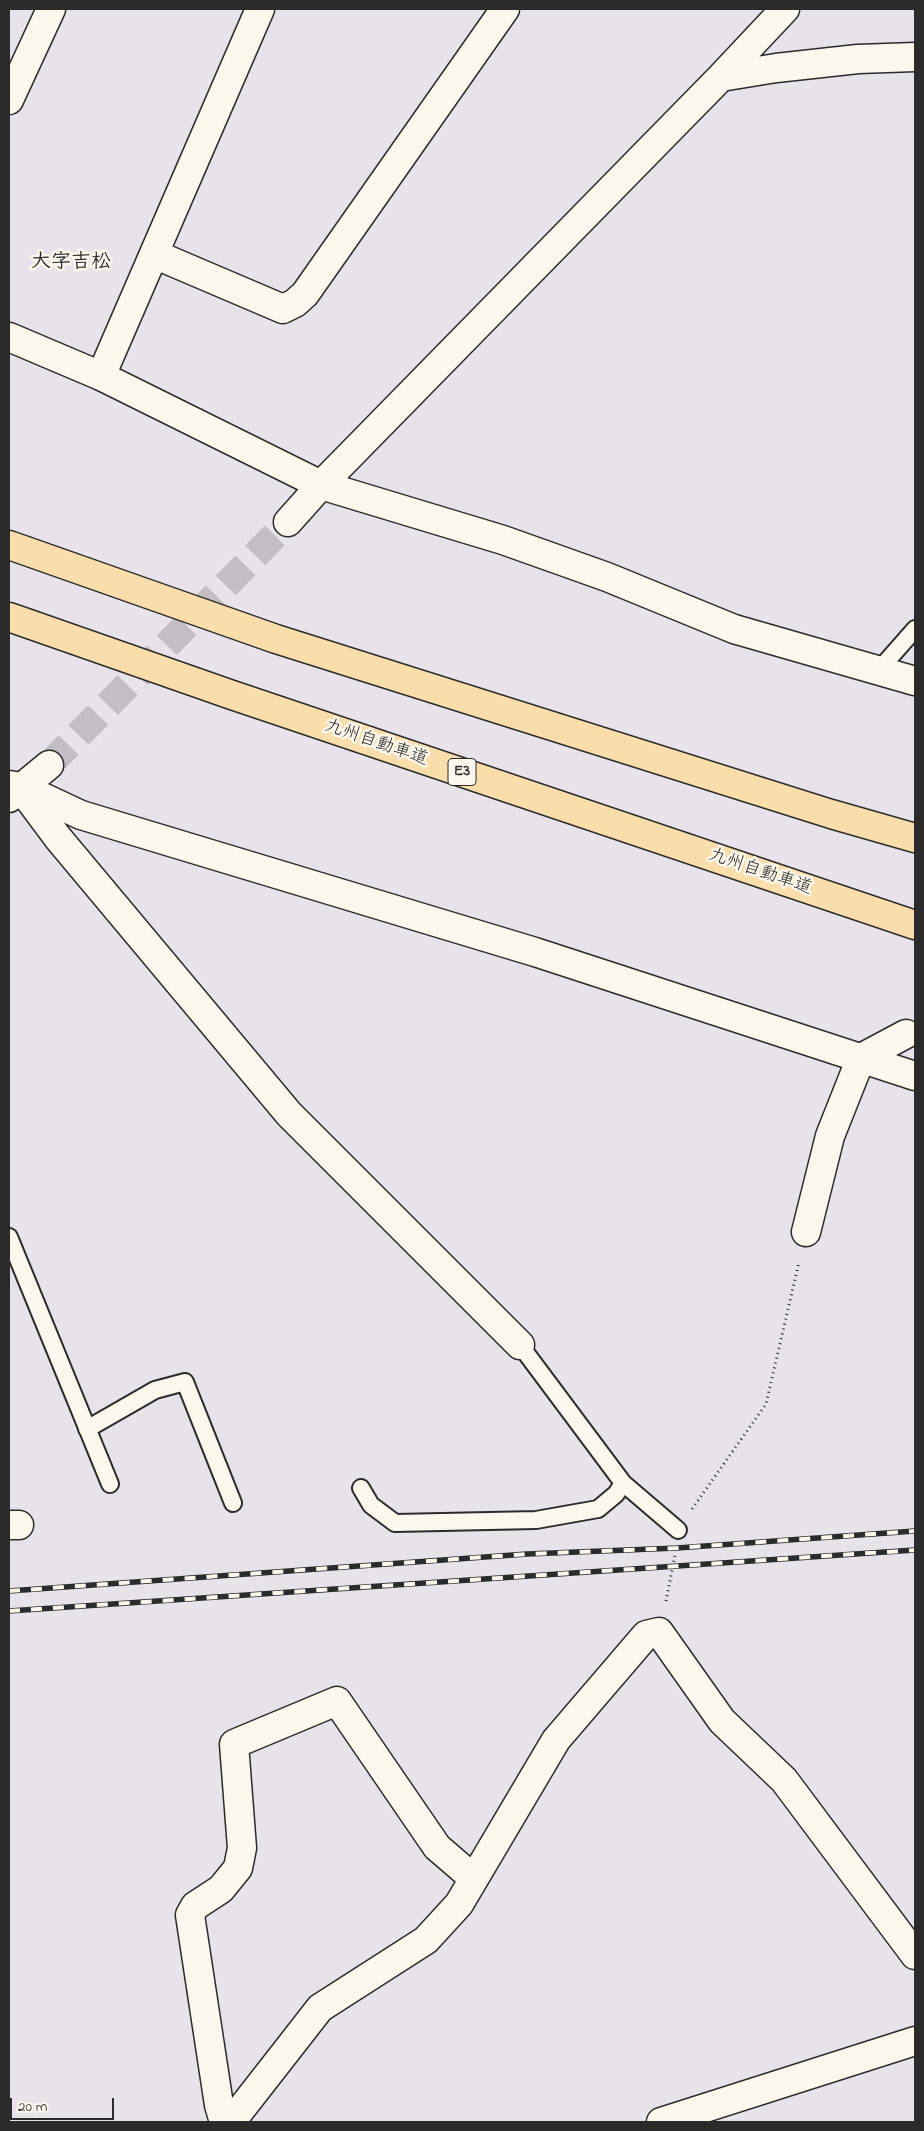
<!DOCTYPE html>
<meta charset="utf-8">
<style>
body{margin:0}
#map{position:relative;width:924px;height:2131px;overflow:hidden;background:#e8e3ea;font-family:"Indie Flower",sans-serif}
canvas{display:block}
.frame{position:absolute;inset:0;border:10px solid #2b2b2b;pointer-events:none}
.scale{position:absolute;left:10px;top:2098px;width:104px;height:22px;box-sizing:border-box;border:2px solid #2b2b2b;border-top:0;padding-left:6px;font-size:15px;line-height:18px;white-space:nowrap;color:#2b2b2b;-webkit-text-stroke:4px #fbf7ec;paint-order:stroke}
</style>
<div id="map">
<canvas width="924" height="2131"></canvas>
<div class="frame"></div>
<div class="scale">20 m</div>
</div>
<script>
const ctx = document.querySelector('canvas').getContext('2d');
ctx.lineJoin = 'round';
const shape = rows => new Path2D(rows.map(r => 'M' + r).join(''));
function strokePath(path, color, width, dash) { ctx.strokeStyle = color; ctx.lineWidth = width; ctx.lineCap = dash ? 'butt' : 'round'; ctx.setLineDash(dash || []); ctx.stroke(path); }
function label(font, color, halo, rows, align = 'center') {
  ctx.font = font + ' "Indie Flower","Klee One",sans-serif'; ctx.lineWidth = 5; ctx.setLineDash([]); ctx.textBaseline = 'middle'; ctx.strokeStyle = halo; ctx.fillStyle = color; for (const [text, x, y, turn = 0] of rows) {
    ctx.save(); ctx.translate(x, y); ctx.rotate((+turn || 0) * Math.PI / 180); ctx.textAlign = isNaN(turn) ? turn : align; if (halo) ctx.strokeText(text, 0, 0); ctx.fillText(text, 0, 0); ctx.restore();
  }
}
strokePath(shape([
 [49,765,288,522]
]), '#c2bec4', 28, [28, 14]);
const lane = shape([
 [879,670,915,629],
 [9,1237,110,1484],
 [520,1345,623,1483,678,1530],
 [87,1429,155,1390,185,1382,233,1503],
 [361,1488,371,1505,395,1523,536,1520,598,1509,616,1494,623,1483]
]);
const street = shape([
 [721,77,776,68,858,59,915,57],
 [9,100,51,9],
 [154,254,283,309,295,303,305,294,505,9],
 [101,376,260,9],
 [321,485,503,540,607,577,734,629,915,681],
 [288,522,321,485,721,77,785,9],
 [9,785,21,787,81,815,535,952,915,1076],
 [23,791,58,838,289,1114,520,1345],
 [9,798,49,765],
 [806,1232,830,1136,861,1058,906,1034],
 [9,1525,19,1525],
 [224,2122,219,2105,190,1915,195,1906,221,1889,238,1868,242,1848,234,1744,337,1701,437,1847,473,1878],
 [231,2122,320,2008,426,1940,459,1904,556,1740,646,1635,659,1632,722,1721,784,1780,915,1955],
 [661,2122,915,2041]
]);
const secondary = shape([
 [9,337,101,376,321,485]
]);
const highway = shape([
 [9,545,276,639,831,814,915,838],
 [9,617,232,695,915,925]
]);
strokePath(lane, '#2b2b2b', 20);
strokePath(street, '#2b2b2b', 31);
strokePath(secondary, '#2b2b2b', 31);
strokePath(highway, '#2b2b2b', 31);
strokePath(shape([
 [692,1509,766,1404,799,1262],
 [666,1601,675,1555]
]), '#2b2b2b', 3, [1, 4]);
strokePath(lane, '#fbf7ec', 16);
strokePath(street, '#fbf7ec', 28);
strokePath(secondary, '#fbf7ec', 28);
strokePath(highway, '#f9deab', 28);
const rail = shape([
 [9,1591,527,1554,677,1548,915,1531],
 [9,1611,915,1550]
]);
strokePath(rail, '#2b2b2b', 5.5);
strokePath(rail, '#fbf7ec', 4, [11]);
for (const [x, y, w] of [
 [462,772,28]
]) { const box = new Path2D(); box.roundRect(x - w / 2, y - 13.5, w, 27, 4); ctx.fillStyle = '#fbf7ec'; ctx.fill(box); strokePath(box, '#2b2b2b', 1); }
label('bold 16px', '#2b2b2b', null, [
 ["E3",462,772]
]);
label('18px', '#2b2b2b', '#fbf7ec', [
 ["九州自動車道",376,744,19],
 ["九州自動車道",760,873,19]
]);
label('bold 20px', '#2b2b2b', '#fbf7ec', [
 ["大字吉松",71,264]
]);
</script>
